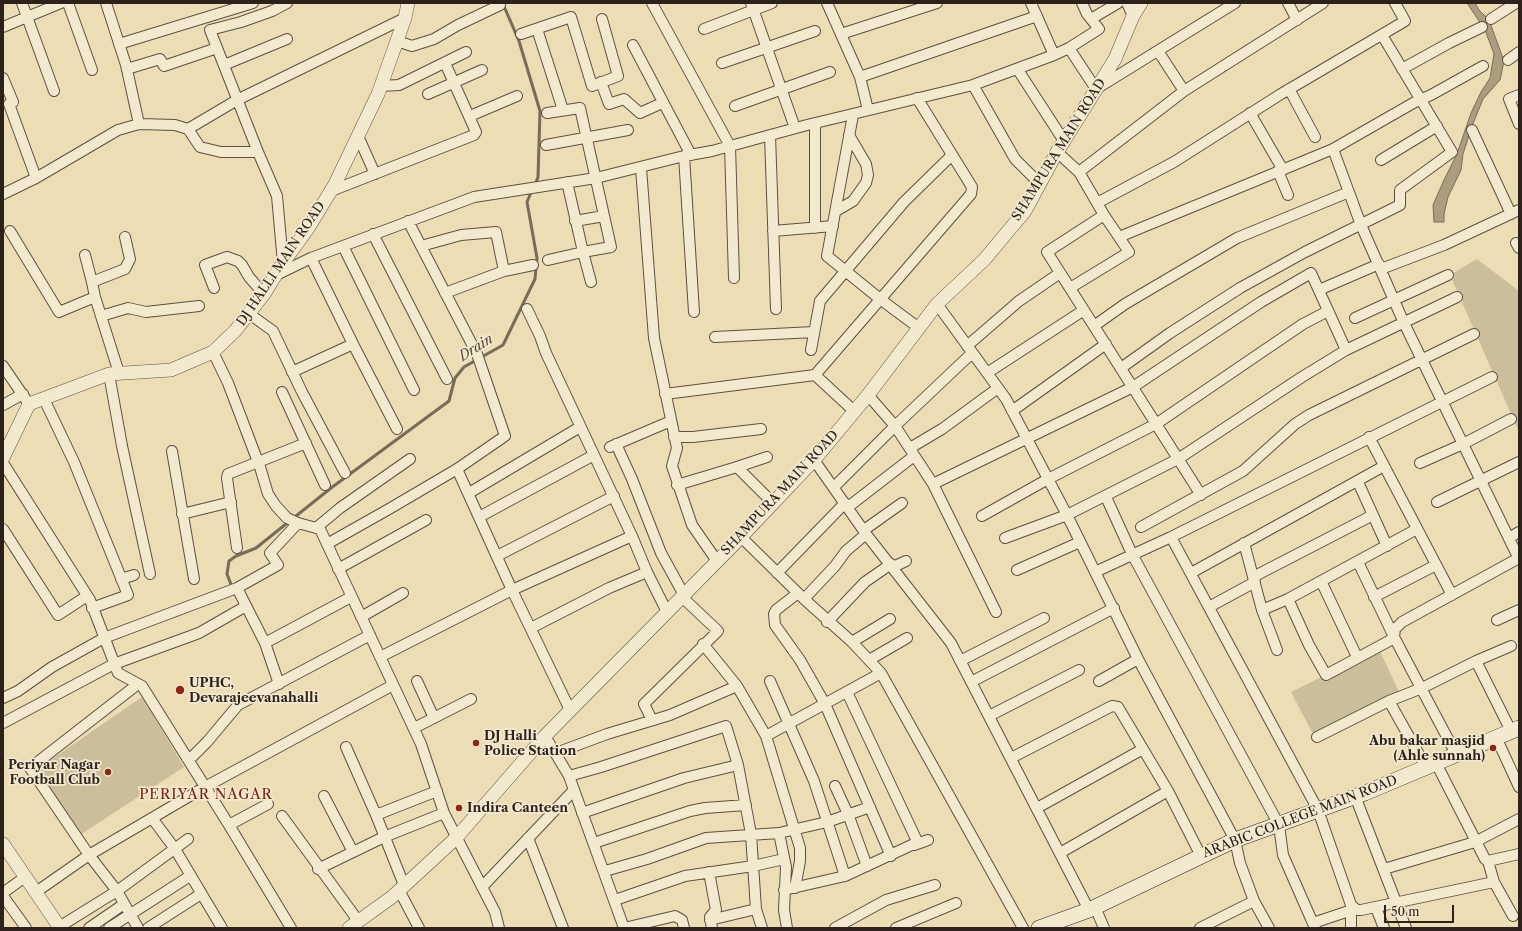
<!DOCTYPE html>
<style>
body{margin:0}
#map{position:relative;width:1522px;height:931px;overflow:hidden;background:#edddb5;font-family:"Libre Caslon Text",serif}
canvas{display:block}
.frame{position:absolute;inset:0;border:4px solid #2d211c;pointer-events:none}
.scale{position:absolute;left:1384px;top:905px;width:70px;height:18px;box-sizing:border-box;border:2px solid #2d211c;border-top:0;padding-left:5px;font-size:12px;line-height:14px;white-space:nowrap;color:#2d211c;-webkit-text-stroke:3px #f3e9cf;paint-order:stroke}
</style>
<div id="map">
<canvas width="1522" height="931"></canvas>
<div class="frame"></div>
<div class="scale">50 m</div>
</div>
<script>
const ctx = document.querySelector('canvas').getContext('2d');
ctx.lineJoin = 'round';
function paint(path, color) { ctx.fillStyle = color; ctx.fill(path, 'evenodd'); }
const shape = rows => new Path2D(rows.map(r => 'M' + r).join(''));
function strokePath(path, color, width, dash) { ctx.strokeStyle = color; ctx.lineWidth = width; ctx.lineCap = dash ? 'butt' : 'round'; ctx.setLineDash(dash || []); ctx.stroke(path); }
function label(font, color, halo, rows, align = 'center') {
  ctx.font = font + ' "Libre Caslon Text",serif'; ctx.lineWidth = 3.5; ctx.setLineDash([]); ctx.textBaseline = 'middle'; ctx.strokeStyle = halo; ctx.fillStyle = color; for (const [text, x, y, turn = 0] of rows) {
    ctx.save(); ctx.translate(x, y); ctx.rotate((+turn || 0) * Math.PI / 180); ctx.textAlign = isNaN(turn) ? turn : align; if (halo) ctx.strokeText(text, 0, 0); ctx.fillText(text, 0, 0); ctx.restore();
  }
}
paint(shape([
 [1477,259,1519,291,1519,432,1450,275],
 [1379,649,1399,692,1313,734,1291,692],
 [142,697,184,767,80,835,36,770]
]), '#ccbd9b');
const water = shape([
 [1467,3,1475,3,1479,10,1489,20,1504,61,1500,80,1483,99,1472,126,1463,154,1461,170,1448,197,1444,214,1444,222,1434,222,1433,205,1444,180,1457,154,1471,113,1481,92,1490,78,1494,54,1485,30,1467,3]
]);
paint(water, '#ac9d81');
strokePath(water, '#796b59', 1);
strokePath(shape([
 [503,4,519,41,540,111,538,177,535,185],
 [232,587,227,574,229,561,236,556,256,548,331,488,449,401,455,378,464,367,503,345,535,279,537,258,527,202,532,190]
]), '#796b59', 3);
const minor = shape([
 [22,3,54,91],
 [68,3,92,70],
 [106,3,126,65,139,124],
 [652,3,730,146,734,278],
 [751,3,795,128],
 [827,3,860,77,868,110],
 [1031,3,1054,55],
 [1127,3,1133,16],
 [1288,3,1297,20],
 [1091,19,1118,3],
 [1491,19,1516,3],
 [3,27,61,3],
 [537,29,563,110],
 [704,29,772,3],
 [521,34,571,17,592,86,618,76,602,19],
 [841,34,937,3],
 [397,41,412,46,434,39,458,25,500,5],
 [119,44,253,3],
 [633,45,691,155],
 [1069,48,1099,29,1087,14,1082,3],
 [1158,51,1184,91],
 [1508,60,1519,52],
 [722,63,815,31],
 [224,65,287,39],
 [127,69,160,59,164,66,217,48],
 [1402,69,1449,43,1482,27],
 [1018,70,1064,141],
 [860,77,1037,16],
 [3,78,13,102,9,104,36,178],
 [601,82,609,104,624,99,640,113,662,103],
 [973,85,1015,159,1040,184],
 [381,86,399,85,466,52],
 [1289,89,1315,137],
 [428,94,482,70],
 [1519,95,1509,99,1519,124],
 [735,106,830,72],
 [547,113,580,108,611,247,583,252,591,282],
 [1250,113,1283,170],
 [853,115,827,256,880,299,919,328],
 [470,116,517,96],
 [815,123,815,228],
 [188,129,237,100,405,18],
 [1472,130,1511,214],
 [770,135,776,309],
 [358,136,375,174],
 [546,145,628,130],
 [1333,149,1361,225,1404,323,1519,559],
 [258,152,277,196,283,263],
 [1057,152,1079,172,1104,215,1129,252,1070,288],
 [684,156,694,312],
 [1381,160,1437,126],
 [641,168,654,338,677,448,672,466,692,525,717,561],
 [1278,171,1288,195],
 [1079,172,1184,91,1323,3],
 [331,191,474,135,476,132,445,63],
 [3,194,36,178,118,130,139,124,175,125,188,129,200,147,221,152,258,152,210,30,241,22,272,11,287,3],
 [1097,203,1174,162,1281,94,1405,21,1395,3],
 [836,211,853,201,866,183,868,175,866,164,849,135],
 [1104,215,1047,252,1201,495],
 [575,221,604,216],
 [10,231,59,312,95,297],
 [773,231,833,226],
 [373,234,447,379],
 [1119,237,1333,149,1415,102,1431,95,1483,66],
 [1516,243,1519,248],
 [343,246,414,390],
 [421,246,461,235,496,232,504,271],
 [85,255,92,282,125,269,130,259,125,237],
 [311,258,353,344,397,429],
 [548,260,583,252,567,182],
 [1381,269,1444,245,1519,210],
 [274,276,311,258,474,197,596,178,684,156,712,151,807,125,973,85,1054,55,1069,48,1096,89,1235,3],
 [92,282,95,297,119,373],
 [214,288,205,265,227,257,238,261,242,265,249,277,264,294],
 [1319,290,1379,264],
 [445,293,504,271,533,265],
 [937,304,1006,399,1067,515,1138,659,1235,840,1240,863,1254,901,1269,928],
 [527,309,540,336,546,353,632,536,647,572,667,612],
 [248,313,273,331,302,392,345,473],
 [101,316,128,308,146,312,199,306],
 [1355,318,1448,275],
 [1094,326,1125,304,1237,238,1349,192],
 [715,337,814,332],
 [967,346,1019,301,1060,273],
 [811,350,820,301,904,202,952,155],
 [213,352,228,383,260,467,268,494,276,506,287,518,298,523,320,529,421,744,444,813,495,912,499,928],
 [3,366,29,404],
 [1121,368,1170,333,1240,288,1305,252,1400,205,1400,190,1452,152,1382,35],
 [292,372,353,344],
 [987,373,1084,310],
 [109,374,122,446,150,574],
 [815,375,854,411],
 [282,392,325,485],
 [665,394,815,375,971,194,972,187,917,98],
 [868,395,895,426,972,353],
 [44,399,74,462,128,595,92,608],
 [3,405,23,394],
 [1012,411,1106,344],
 [674,437,693,437,761,429],
 [1369,437,1452,595],
 [616,444,632,479,661,553,684,595],
 [610,447,671,421],
 [910,448,942,429,998,388],
 [172,451,194,579],
 [814,460,866,534,951,643,1089,910],
 [3,463,90,600,118,673,142,686,229,825,291,928],
 [1420,463,1463,444,1511,419],
 [737,467,767,457],
 [457,469,512,590,570,710],
 [1358,482,1387,546],
 [933,484,1133,387,1261,302,1311,273,1346,350],
 [677,485,737,467,773,503],
 [834,487,895,426,933,484,996,612],
 [469,493,580,427],
 [1106,497,1132,554,1279,825,1283,855,1315,928],
 [1437,502,1519,462],
 [848,507,914,456],
 [182,514,231,502],
 [982,516,1048,479,1156,424,1303,324,1328,311],
 [479,517,594,455],
 [1141,527,1243,471,1295,424,1309,415,1474,334],
 [316,528,340,508,410,459],
 [3,529,58,615,87,596],
 [1417,529,1288,599,1309,645,1326,675,1389,641,1394,637,1395,629,1402,622,1519,558],
 [864,530,902,503],
 [741,537,804,599,852,642,881,673,1023,928],
 [1171,537,1318,810,1351,905,1351,928],
 [1005,538,1067,515,1178,459,1302,377,1346,350,1457,297],
 [1509,538,1519,532],
 [1244,543,1262,610,1277,650],
 [327,544,389,509,457,469,505,436,477,354,408,221],
 [237,548,227,478,228,474,306,443],
 [497,556,614,496],
 [1358,562,1394,637,1456,754],
 [893,567,906,561],
 [338,569,426,520],
 [1017,570,1080,542],
 [1095,572,1171,537,1492,377],
 [777,573,845,503],
 [1191,573,1384,466],
 [1253,577,1373,515],
 [121,579,134,575],
 [1321,581,1357,657],
 [237,588,278,565,270,553,298,523],
 [798,593,776,610,774,614,775,625,800,660,825,704,891,856],
 [1374,597,1436,565],
 [804,599,835,566,846,551,866,534],
 [1209,607,1255,582],
 [1262,610,1288,599],
 [361,617,403,593],
 [1497,620,1519,610],
 [827,622,865,582,891,564],
 [531,628,609,588,647,572],
 [852,642,890,619],
 [265,643,351,597],
 [703,644,737,686,766,736,800,848,800,861,795,888],
 [380,657,512,590,632,536],
 [869,660,907,638],
 [960,661,1044,618],
 [1476,661,1511,646],
 [417,681,434,718],
 [770,681,814,781,845,876],
 [1099,681,1138,659],
 [971,682,1114,608],
 [3,698,18,691,52,667,104,638,237,588,265,643,279,684],
 [1389,701,1426,767],
 [989,716,1079,670],
 [652,720,644,704,718,631,682,597],
 [3,723,114,664,199,633,246,606],
 [414,728,471,699],
 [545,736,569,776,624,928],
 [766,736,881,673],
 [1317,737,1389,701,1422,688,1476,661,1511,731],
 [1496,737,1519,787],
 [346,747,376,815,404,885],
 [556,753,607,734,670,715,737,686],
 [1011,758,1112,706,1118,707,1168,791,1201,856],
 [189,760,207,742,238,705,370,635],
 [1436,763,1485,859,1488,861,1519,854],
 [569,776,601,767,726,726,738,765,751,834,756,909,762,928],
 [835,786,848,814,867,866],
 [324,796,353,852],
 [1355,796,1406,928],
 [1037,808,1143,749],
 [582,813,684,778,738,765],
 [376,815,437,791],
 [282,816,359,922],
 [152,818,175,849,222,928],
 [229,825,268,804],
 [779,833,786,867,784,910,787,928],
 [528,838,563,928],
 [594,843,690,811,705,808,746,805],
 [914,845,928,840],
 [1060,853,1168,791],
 [318,869,384,837,444,813],
 [1384,869,1475,842,1519,819],
 [605,871,647,859,706,838,779,833,827,822,870,807],
 [709,872,716,910,710,917,712,928],
 [1494,882,1513,916],
 [482,887,573,791],
 [399,890,419,928],
 [784,890,845,876,916,843,917,841,847,692],
 [36,892,89,855,205,787,393,685],
 [3,893,25,877],
 [3,896,26,928],
 [615,900,685,876,753,866,784,859],
 [1351,905,1357,910,1361,910,1494,882,1488,861],
 [1095,907,1104,928],
 [1376,908,1384,928],
 [710,920,756,909],
 [1313,923,1352,910],
 [59,927,117,891,188,839],
 [89,928,124,904],
 [109,928,190,876],
 [138,928,117,891,89,855,30,768,138,684],
 [148,928,201,894],
 [624,928,675,916,682,920,684,928],
 [835,928,886,900,935,885],
 [896,928,956,903],
 [1200,928,1254,901]
]);
const tertiary = shape([
 [3,458,29,404,109,374,171,370,213,352,235,331,264,294,283,263,309,227,335,184,378,94,405,18,408,3],
 [3,844,60,928],
 [349,928,392,897,456,838,545,736,741,537,814,460,868,395,937,304,984,260,1025,211,1057,152,1115,59,1133,16,1141,3]
]);
const secondary = shape([
 [1039,928,1089,910,1235,840,1365,793,1519,728]
]);
strokePath(minor, '#5d5042', 12);
strokePath(tertiary, '#5d5042', 14);
strokePath(secondary, '#2d211c', 16);
strokePath(minor, '#f3e9cf', 10);
strokePath(tertiary, '#f3e9cf', 13);
strokePath(secondary, '#f3e9cf', 15);
for (const [x, y, r, color] of [
 [180,690,5,"#8f2418"],
 [476,743,4,"#8f2418"],
 [1493,748,4,"#8f2418"],
 [108,772,4,"#8f2418"],
 [459,808,4,"#8f2418"]
]) { const dot = new Path2D(); dot.arc(x, y, r, 0, 2 * Math.PI); ctx.fillStyle = color; ctx.fill(dot); strokePath(dot, '#f3e9cf', 1.5); }
label('13px', '#2d211c', '#f3e9cf', [
 ["SHAMPURA MAIN ROAD",1059,150,-58],
 ["DJ HALLI MAIN ROAD",281,264,-56],
 ["SHAMPURA MAIN ROAD",780,493,-47],
 ["ARABIC COLLEGE MAIN ROAD",1300,817,-21]
]);
label('bold 13px', '#2d211c', '#f3e9cf', [
 ["UPHC,",189,683],
 ["Devarajeevanahalli",189,698],
 ["DJ Halli",484,736],
 ["Police Station",484,751],
 ["Abu bakar masjid",1485,741,"right"],
 ["(Ahle sunnah)",1485,756,"right"],
 ["Periyar Nagar",100,765,"right"],
 ["Football Club",100,780,"right"],
 ["Indira Canteen",467,808]
], 'left');
label('italic 14px', '#594c3f', '#f3e9cf', [
 ["Drain",476,348,-33]
]);
ctx.letterSpacing = '1px';
label('14px', '#7a1f14', '#f3e9cf', [
 ["PERIYAR NAGAR",206,795]
]);
ctx.letterSpacing = '0px';
</script>
